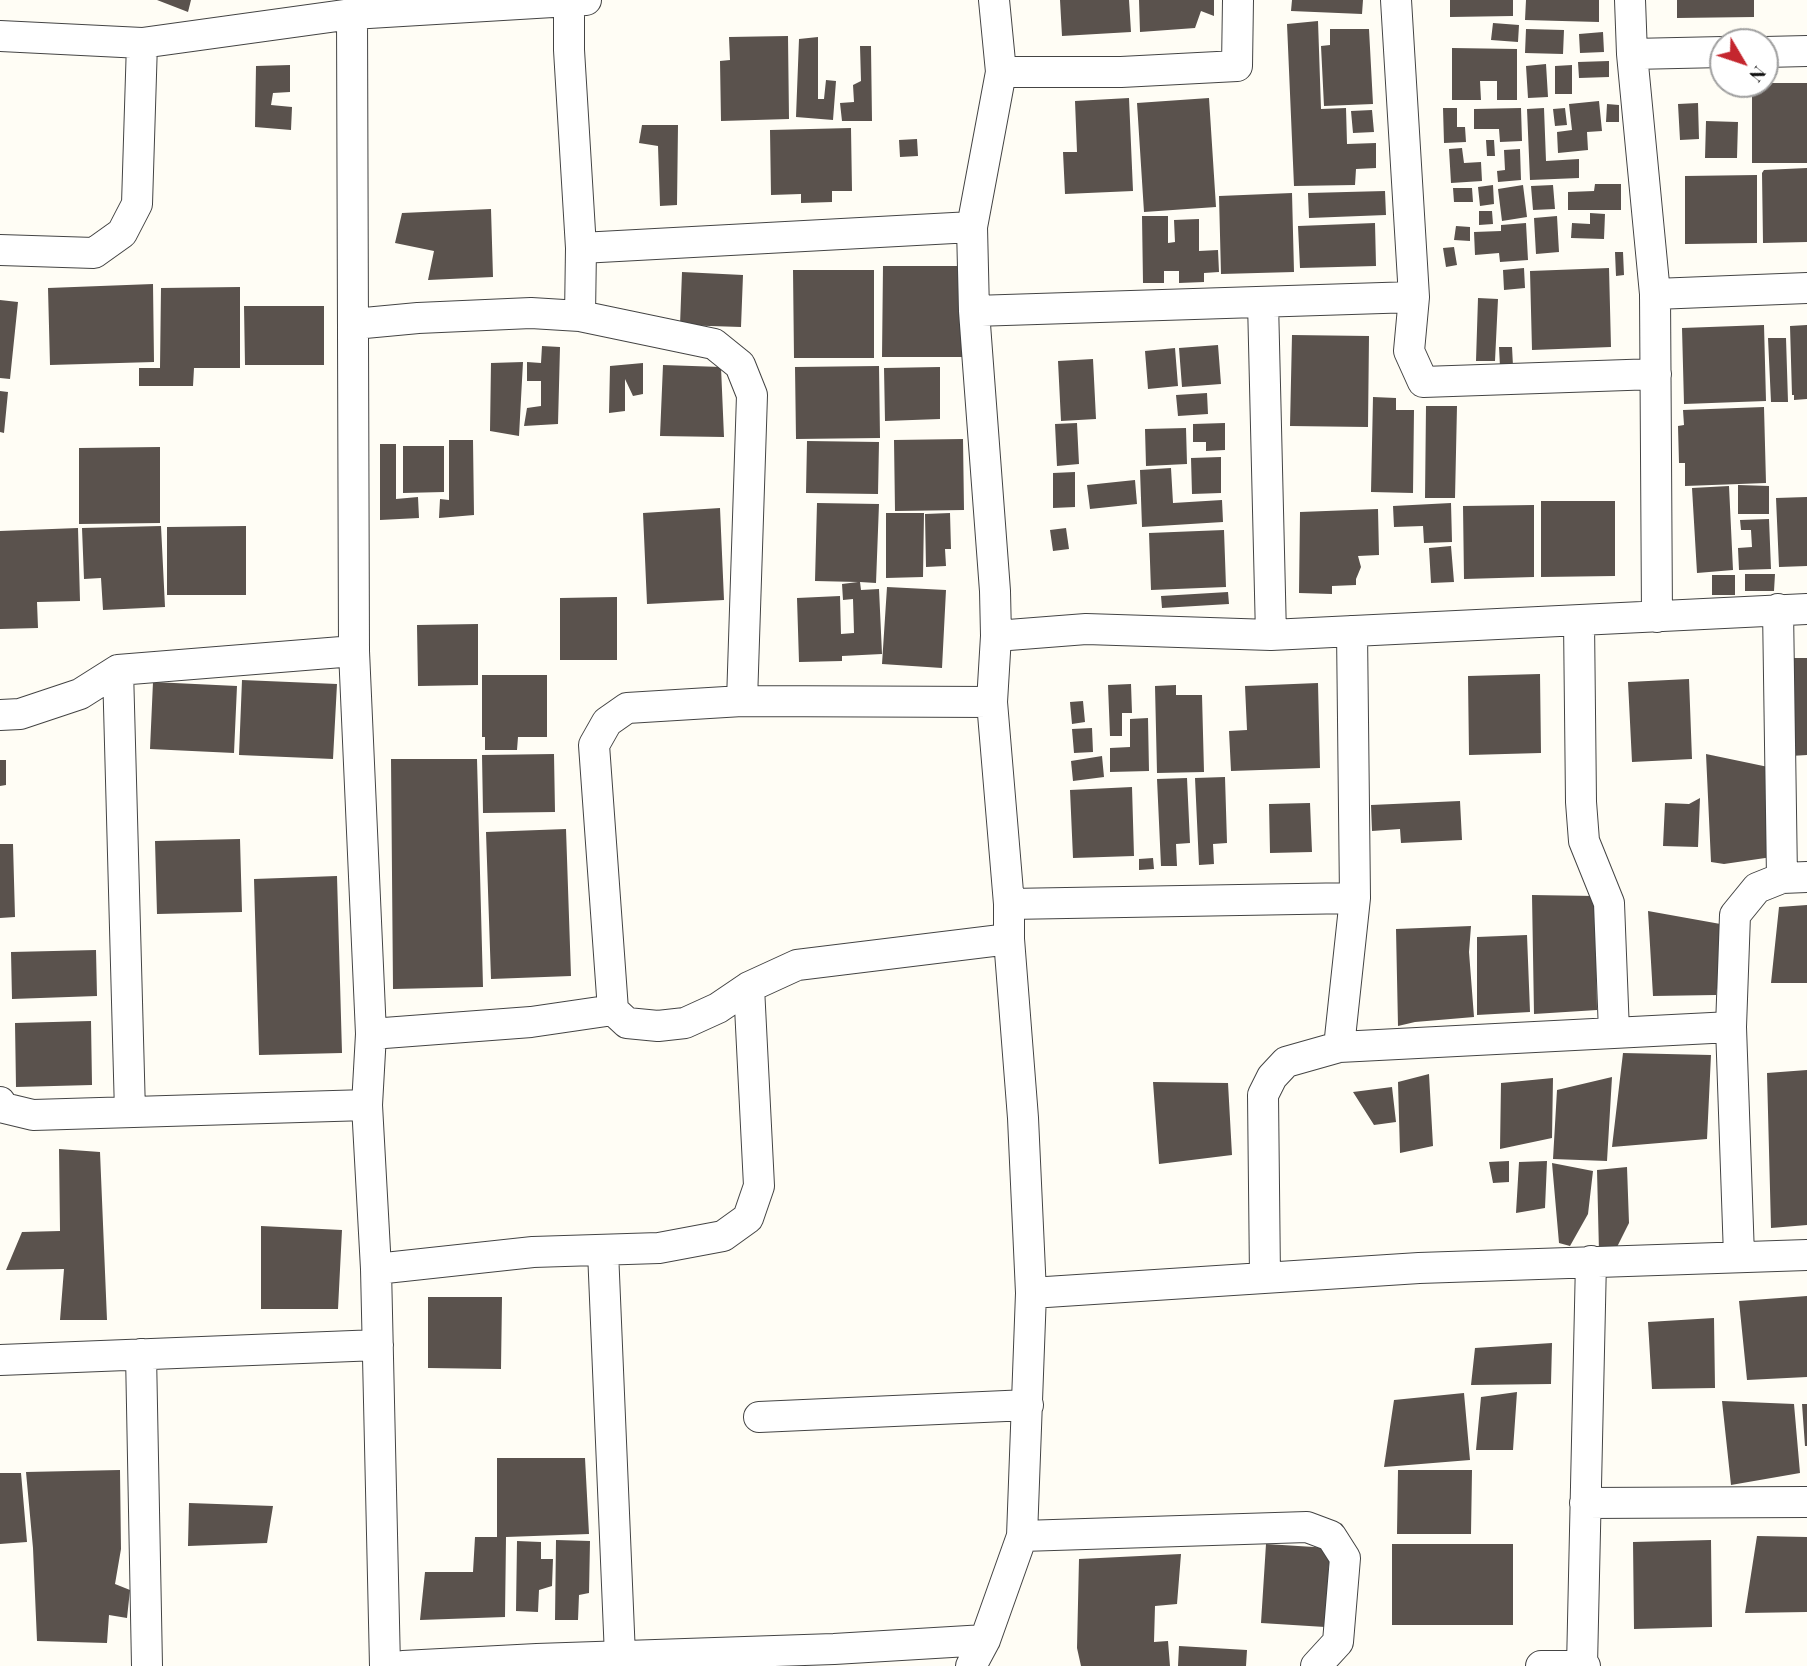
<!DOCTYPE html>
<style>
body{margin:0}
#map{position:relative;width:1807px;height:1666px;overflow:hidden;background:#fffdf5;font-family:"Playfair Display",serif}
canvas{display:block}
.north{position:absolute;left:1709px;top:28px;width:70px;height:70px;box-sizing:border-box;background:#fff;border:2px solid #a0a0a0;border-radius:50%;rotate:129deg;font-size:19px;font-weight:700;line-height:28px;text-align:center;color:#111}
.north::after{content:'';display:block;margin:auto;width:24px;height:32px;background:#c4262e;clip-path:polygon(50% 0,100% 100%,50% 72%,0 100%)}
</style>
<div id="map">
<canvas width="1807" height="1666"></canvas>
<div class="north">N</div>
</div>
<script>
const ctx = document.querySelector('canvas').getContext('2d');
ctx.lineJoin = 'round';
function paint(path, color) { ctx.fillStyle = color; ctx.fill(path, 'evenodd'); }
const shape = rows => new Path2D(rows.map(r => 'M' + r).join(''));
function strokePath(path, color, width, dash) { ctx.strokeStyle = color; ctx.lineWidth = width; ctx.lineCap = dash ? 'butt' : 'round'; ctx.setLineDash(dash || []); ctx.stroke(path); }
paint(shape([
 [157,0,191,0,188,12],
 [1060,0,1129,0,1131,32,1062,36],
 [1139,0,1214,0,1214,16,1201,11,1195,28,1140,32],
 [1292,0,1363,0,1362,14,1291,11],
 [1450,0,1513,0,1513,16,1450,17],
 [1526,0,1599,0,1599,22,1525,20],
 [1677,0,1754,0,1754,17,1677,18],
 [1318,21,1321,109,1346,108,1347,144,1376,143,1376,168,1356,169,1355,185,1294,186,1287,24],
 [1493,23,1519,25,1518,42,1491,40],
 [1330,29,1369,29,1373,104,1324,106,1321,46,1330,45],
 [1526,29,1564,30,1563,54,1525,53],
 [1603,32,1604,52,1580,53,1579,34],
 [788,36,789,119,721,121,720,61,730,60,729,37],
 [818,37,818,99,824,99,826,80,836,81,833,120,796,117,799,39],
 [860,46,871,46,872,121,842,121,840,103,854,102,853,85,861,81],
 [1452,48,1517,49,1517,100,1497,100,1497,81,1480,81,1481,100,1452,100],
 [1609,61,1609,77,1579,78,1578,62],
 [1546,64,1548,97,1528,98,1526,66],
 [290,65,290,92,273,93,271,105,292,107,291,130,255,127,256,66],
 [1572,65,1572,94,1555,94,1555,66],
 [1765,83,1807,83,1807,163,1752,163,1752,84],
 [1129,98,1133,191,1065,194,1063,152,1077,152,1075,101],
 [1209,98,1216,207,1144,212,1137,103],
 [1599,101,1602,131,1587,132,1588,150,1558,153,1557,132,1572,130,1569,104],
 [1698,103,1699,139,1680,140,1678,104],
 [1607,104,1619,105,1619,122,1606,122],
 [1443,108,1457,108,1457,127,1465,127,1466,142,1444,143],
 [1521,108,1522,141,1500,142,1499,129,1474,129,1474,109],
 [1544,108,1546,161,1579,159,1579,178,1530,180,1527,109],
 [1565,108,1567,125,1555,126,1553,109],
 [1372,110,1374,132,1353,133,1351,111],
 [1706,121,1738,122,1737,158,1705,158],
 [642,125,678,125,677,205,660,206,658,146,639,143],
 [851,128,852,191,832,191,832,202,801,203,801,194,771,195,770,130],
 [917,139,918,156,900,157,899,140],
 [1486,140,1494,140,1495,156,1487,156],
 [1462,148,1464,163,1481,162,1482,181,1451,183,1449,149],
 [1520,149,1521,180,1498,182,1497,171,1505,170,1504,150],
 [1807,168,1807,242,1763,243,1762,173,1764,170],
 [1757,175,1757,243,1685,244,1685,176],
 [1595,184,1621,184,1621,210,1568,210,1568,192,1594,191],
 [1493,185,1494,204,1480,206,1478,187],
 [1523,185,1527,217,1502,221,1498,189],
 [1553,185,1555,209,1533,210,1531,186],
 [1453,188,1472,188,1473,202,1454,202],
 [1385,191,1386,215,1309,218,1308,193],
 [1292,193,1294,272,1221,274,1219,196],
 [491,209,493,277,428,280,434,251,395,243,402,213],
 [1479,211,1492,211,1493,224,1479,225],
 [1590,213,1605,214,1604,239,1571,238,1572,223,1590,224],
 [1142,216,1168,216,1168,243,1175,242,1174,220,1199,219,1199,251,1218,250,1219,272,1204,273,1204,282,1179,283,1179,271,1164,271,1164,283,1143,283],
 [1557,216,1559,252,1536,254,1534,218],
 [1375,223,1376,266,1300,268,1298,226],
 [1526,223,1528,260,1500,262,1499,253,1475,255,1474,232,1501,231,1501,225],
 [1456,226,1470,227,1470,241,1454,240],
 [1454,247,1457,265,1446,267,1443,248],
 [1615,252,1623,252,1624,275,1616,276],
 [883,266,965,266,964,357,882,357],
 [1524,268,1525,288,1504,290,1503,270],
 [1609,268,1611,347,1532,350,1530,271],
 [793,270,874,270,874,358,794,358],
 [682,272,743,275,741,327,680,325],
 [153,284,154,362,50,365,48,288],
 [240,287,240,368,194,368,193,386,139,386,139,368,160,368,161,288],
 [1478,298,1498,299,1495,361,1476,361],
 [0,300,18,302,10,379,0,378],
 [244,306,324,306,324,365,245,365],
 [1764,325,1766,401,1684,404,1682,328],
 [1807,325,1807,399,1794,400,1794,395,1792,395,1790,326],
 [1292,335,1369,336,1368,427,1290,426],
 [1768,338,1786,338,1788,402,1771,402],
 [1218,345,1221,384,1182,387,1179,348],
 [542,346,560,347,558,424,524,426,527,408,541,406,541,381,527,381,527,362,541,363],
 [1499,347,1512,347,1513,366,1500,367],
 [1175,348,1178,386,1148,389,1145,351],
 [1093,359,1096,419,1061,421,1058,361],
 [523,362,519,436,490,431,491,363],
 [643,363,643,394,633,396,625,379,625,411,609,413,610,366],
 [663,365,721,367,724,437,660,436],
 [879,366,880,438,796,439,795,367],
 [940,367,940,419,885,421,884,368],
 [0,391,8,392,4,433,0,432],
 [1207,393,1208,414,1178,416,1176,395],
 [1373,397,1396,398,1396,410,1414,410,1413,493,1371,492],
 [1426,406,1457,406,1455,498,1425,498],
 [1764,407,1766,483,1685,486,1685,463,1679,463,1678,426,1684,425,1683,410],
 [1077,423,1079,464,1057,466,1055,424],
 [1225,423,1225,450,1206,451,1206,442,1193,442,1193,424],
 [1186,428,1187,464,1146,466,1145,429],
 [963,439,964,510,895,511,894,440],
 [449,440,473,440,474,515,439,518,440,499,449,500],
 [807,441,879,442,878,494,806,493],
 [380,444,396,444,396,499,418,497,419,518,380,520],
 [403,446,444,446,444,492,403,493],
 [160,447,160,523,79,524,79,448],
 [1221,457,1221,493,1192,494,1191,458],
 [1171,468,1173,503,1222,500,1223,522,1142,527,1140,470],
 [1075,472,1075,507,1053,508,1053,473],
 [1135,480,1137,504,1090,509,1087,485],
 [1738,485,1769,486,1769,514,1738,514],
 [1729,486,1733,570,1697,573,1692,488],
 [1807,497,1807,566,1779,567,1776,498],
 [1541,501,1615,501,1615,576,1541,577],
 [817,503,879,504,876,583,860,582,861,590,879,589,882,654,842,656,842,661,799,662,797,598,840,596,841,634,854,633,853,599,843,600,842,584,858,582,815,581],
 [1451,503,1452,542,1424,543,1423,526,1394,527,1393,506],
 [1534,505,1534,577,1464,579,1463,506],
 [720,508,724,600,647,604,643,513],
 [1378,509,1379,555,1358,556,1361,567,1356,579,1356,585,1332,586,1332,594,1299,593,1300,512],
 [886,513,924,513,923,577,886,578],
 [950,513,951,549,945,549,946,566,926,567,925,514],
 [1769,519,1771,569,1739,570,1738,548,1752,547,1751,530,1741,530,1740,520],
 [161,526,165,607,103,610,101,578,84,579,82,528],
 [246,526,246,595,167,595,167,527],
 [78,528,80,601,37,602,38,628,0,629,0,531],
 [1066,528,1069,549,1053,551,1050,530],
 [1224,530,1226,587,1151,590,1149,533],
 [1451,546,1454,582,1431,583,1429,548],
 [1745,574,1775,574,1774,591,1745,591],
 [1712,575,1735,575,1735,595,1712,595],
 [887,587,946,590,942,668,882,664],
 [1228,592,1229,604,1162,608,1161,596],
 [617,597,617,660,560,660,560,598],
 [478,624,478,685,418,686,417,625],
 [1790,658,1807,658,1807,755,1790,756],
 [1540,674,1541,753,1469,755,1468,676],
 [482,675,547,675,547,737,518,737,517,750,485,750,485,737,482,737],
 [1689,679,1692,759,1632,762,1628,682],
 [242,680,337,684,333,759,239,755],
 [153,682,237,686,234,753,150,749],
 [1318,683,1320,768,1231,771,1229,731,1247,730,1245,686],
 [1131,684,1132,713,1122,713,1122,736,1110,736,1108,685],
 [1176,685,1176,695,1202,695,1204,772,1157,773,1155,686],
 [1083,701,1085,722,1072,724,1070,702],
 [1148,718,1149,771,1110,772,1110,748,1130,747,1130,719],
 [1092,728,1093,752,1074,753,1072,729],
 [554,754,555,812,483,813,482,755],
 [1706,754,1773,768,1772,857,1724,864,1711,862],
 [1102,756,1104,777,1073,781,1071,761],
 [391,759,477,759,483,987,393,989],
 [0,760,6,760,6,785,0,786],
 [1225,777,1227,843,1213,844,1214,864,1199,865,1195,778],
 [1187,778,1190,843,1176,844,1177,866,1161,866,1157,779],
 [1132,787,1134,856,1073,858,1070,790],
 [1700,798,1698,847,1663,846,1665,803,1689,804],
 [1460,801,1462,840,1401,843,1400,829,1372,831,1371,805],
 [1310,803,1312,852,1270,853,1269,804],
 [566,829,571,976,491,979,486,832],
 [240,839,242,912,157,914,155,841],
 [0,844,13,844,15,917,0,918],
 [1153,858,1154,869,1139,870,1139,859],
 [337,876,342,1053,259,1055,254,879],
 [1532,895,1595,896,1597,1010,1534,1014],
 [1807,905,1807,983,1771,983,1779,907],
 [1648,911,1726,925,1716,995,1653,996],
 [1471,926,1469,952,1474,1017,1415,1022,1398,1026,1396,929],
 [1527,935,1530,1012,1477,1015,1477,937],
 [96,950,97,996,12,999,11,952],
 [91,1021,92,1085,16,1087,15,1023],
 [1623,1053,1711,1055,1707,1139,1612,1147],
 [1807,1070,1807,1225,1771,1228,1767,1073],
 [1429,1074,1433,1146,1400,1153,1398,1082],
 [1612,1077,1607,1161,1553,1159,1557,1090],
 [1553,1078,1552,1138,1500,1149,1501,1083],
 [1153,1082,1228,1083,1232,1155,1159,1164],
 [1392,1087,1396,1122,1374,1125,1353,1092],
 [59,1149,100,1152,107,1320,60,1320,64,1269,6,1270,22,1232,60,1231],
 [1509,1161,1509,1182,1493,1183,1489,1162],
 [1547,1161,1545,1208,1516,1213,1519,1162],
 [1552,1163,1593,1171,1588,1214,1570,1246,1559,1243],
 [1627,1167,1629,1223,1616,1249,1599,1252,1597,1170],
 [261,1226,342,1230,338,1309,261,1309],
 [1807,1296,1807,1377,1747,1380,1739,1301],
 [428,1297,502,1297,501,1369,428,1368],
 [1714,1318,1715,1388,1652,1389,1648,1322],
 [1552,1343,1551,1384,1471,1385,1475,1348],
 [1517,1392,1513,1450,1476,1450,1481,1397],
 [1464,1393,1470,1460,1384,1467,1394,1400],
 [1722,1401,1794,1404,1800,1473,1731,1485],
 [1802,1404,1807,1404,1807,1446,1805,1446],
 [497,1458,585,1458,589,1534,506,1537,505,1617,420,1620,425,1572,473,1572,475,1537,497,1537],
 [120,1470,121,1549,115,1584,130,1590,127,1618,109,1615,107,1643,37,1641,33,1548,26,1472],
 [1398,1470,1472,1470,1471,1534,1397,1534],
 [0,1473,21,1473,27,1542,0,1544],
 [189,1503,273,1506,267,1543,188,1546],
 [1757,1536,1807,1537,1807,1612,1745,1613],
 [556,1540,590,1541,589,1593,579,1595,578,1620,555,1620],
 [1711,1540,1712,1627,1634,1629,1633,1542],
 [517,1541,541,1542,541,1559,553,1559,552,1586,539,1590,538,1612,516,1611],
 [1266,1544,1330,1548,1325,1627,1261,1623],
 [1392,1544,1513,1544,1513,1625,1392,1625],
 [1181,1554,1177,1604,1155,1606,1154,1642,1168,1641,1170,1666,1081,1666,1077,1648,1079,1559],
 [1179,1646,1247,1650,1246,1666,1178,1666]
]), '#5a524d');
const street = shape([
 [1396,0,1414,297,1409,351,1423,382,1656,374],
 [1630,0,1632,54,1655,294,1657,617],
 [569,1,569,50,581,248,580,316],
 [352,14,354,651,371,1034,367,1105,376,1269,385,1666],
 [0,36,142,43,352,14,586,0],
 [1765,52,1807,51],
 [1632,54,1723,52],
 [1001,72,1121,72,1237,66,1238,0],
 [581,248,972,227],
 [0,250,94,253,122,233,137,204,142,43],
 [1655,294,1807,288],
 [1263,302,1271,635],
 [974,311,1414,297],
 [354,324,418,318,531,313,580,316,714,344,740,365,752,395,742,701],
 [1778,609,1782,878],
 [1579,621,1581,802,1584,841,1609,903,1614,1032],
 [996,636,1086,629,1271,635,1807,609],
 [118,670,130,1112],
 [992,702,742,701,627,708,607,722,594,745,613,1010,627,1023,658,1026,685,1023,718,1008,749,987,797,965,1009,939],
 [0,715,20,714,80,694,118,670,354,651],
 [1009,904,1355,898],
 [371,1034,531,1022,613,1010],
 [1339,1047,1355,898,1352,631],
 [0,1102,4,1108,33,1115,367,1105],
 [603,1251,620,1656],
 [1739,1256,1731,1027,1735,915,1757,888,1782,878,1807,877],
 [376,1269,533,1252,659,1248,723,1236,748,1218,759,1186,749,987],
 [1265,1278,1263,1095,1272,1077,1286,1062,1339,1047,1731,1027],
 [1031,1293,1419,1268,1807,1255],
 [141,1354,147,1666],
 [0,1360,378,1345],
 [759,1417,1028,1405],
 [1585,1503,1807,1502],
 [1022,1536,1307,1527,1331,1536,1345,1558,1338,1642,1316,1666],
 [403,1666,537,1659,834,1649,985,1640],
 [971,1666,985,1640,1022,1536,1031,1293,1023,1118,1009,939,1009,904,992,702,996,636,995,591,974,311,972,227,1001,72,994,0],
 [1541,1666,1585,1666],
 [1582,1666,1591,1261]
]);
strokePath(street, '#444', 32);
strokePath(street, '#fff', 30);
</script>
